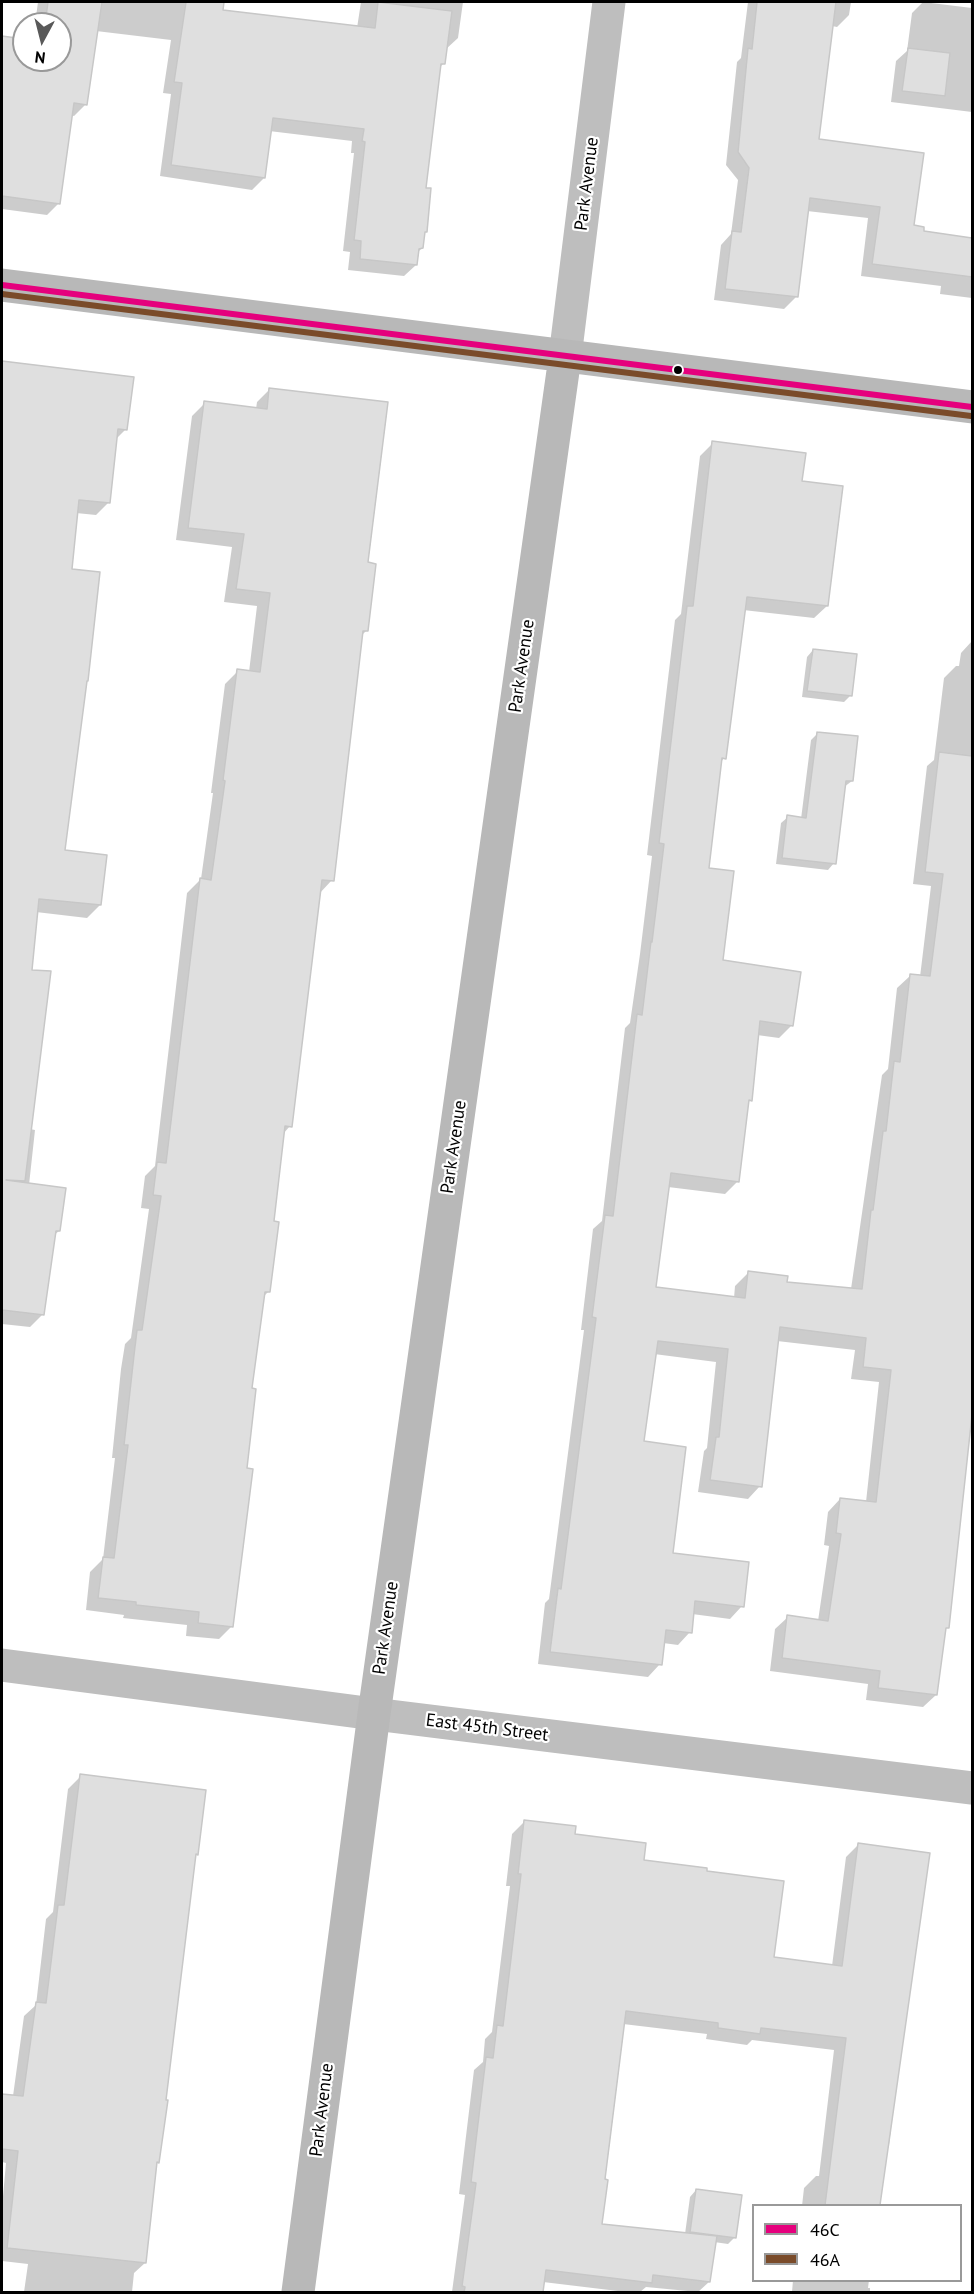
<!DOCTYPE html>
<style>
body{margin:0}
#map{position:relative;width:974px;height:2294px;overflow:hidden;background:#fff;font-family:"PT Sans",sans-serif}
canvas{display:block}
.frame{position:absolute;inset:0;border:3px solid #000;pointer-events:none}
.legend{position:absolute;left:752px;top:2204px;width:210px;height:78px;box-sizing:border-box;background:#fff;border:2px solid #999;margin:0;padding:8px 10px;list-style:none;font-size:18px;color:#000}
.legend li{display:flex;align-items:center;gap:12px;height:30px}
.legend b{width:30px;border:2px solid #999}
.north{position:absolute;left:12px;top:12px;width:60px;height:60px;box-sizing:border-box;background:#fff;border:2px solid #999;border-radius:50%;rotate:187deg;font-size:16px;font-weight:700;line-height:24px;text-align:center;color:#000}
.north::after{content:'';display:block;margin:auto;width:21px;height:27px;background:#595959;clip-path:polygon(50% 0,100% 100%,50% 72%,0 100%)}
</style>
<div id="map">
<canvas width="974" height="2294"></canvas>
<div class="frame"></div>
<ul class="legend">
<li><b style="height:8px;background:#e5007d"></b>46C</li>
<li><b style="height:8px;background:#7a4b2a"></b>46A</li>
</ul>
<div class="north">N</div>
</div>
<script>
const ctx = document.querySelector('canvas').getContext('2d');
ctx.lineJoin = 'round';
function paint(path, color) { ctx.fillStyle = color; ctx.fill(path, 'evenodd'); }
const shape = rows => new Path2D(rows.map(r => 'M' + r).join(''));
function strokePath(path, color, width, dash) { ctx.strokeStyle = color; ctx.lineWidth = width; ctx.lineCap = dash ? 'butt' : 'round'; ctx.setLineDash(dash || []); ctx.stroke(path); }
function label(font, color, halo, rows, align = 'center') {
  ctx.font = font + ' "PT Sans",sans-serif'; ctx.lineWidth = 4.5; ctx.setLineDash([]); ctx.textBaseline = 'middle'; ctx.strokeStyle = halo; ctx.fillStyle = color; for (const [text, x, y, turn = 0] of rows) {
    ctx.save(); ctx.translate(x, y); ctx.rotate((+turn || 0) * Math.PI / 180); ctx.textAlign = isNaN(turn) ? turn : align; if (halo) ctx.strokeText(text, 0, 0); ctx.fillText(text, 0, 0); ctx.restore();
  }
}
paint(shape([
 [38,2,222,2,221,11,357,28,361,2,463,2,458,38,445,50,443,64,439,68,424,189,422,248,418,252,416,265,404,276,348,270,350,252,343,251,354,153,351,153,352,141,269,131,264,178,252,190,160,176,171,94,163,93,171,40,96,31,86,104,74,116,70,115,59,203,47,215,2,209,2,41,4,38,24,41,24,60,60,60,60,24,35,24],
 [748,2,851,2,849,15,837,27,832,26,818,140,922,233,972,240,972,298,940,294,941,286,861,276,868,218,807,211,796,297,784,309,714,300,721,245,731,234,738,180,726,165,737,62,741,58],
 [923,2,972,8,972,112,891,102,896,61,907,51,912,13],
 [3,363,126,429,116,439,109,502,96,515,76,513,70,570,63,852,100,905,87,918,36,912,31,971,30,1129,35,1130,29,1185,59,1231,53,1236,43,1314,30,1327,2,1324],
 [270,389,366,564,366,631,361,636,332,880,319,894,290,1126,283,1134,272,1222,268,1292,263,1297,251,1389,232,1626,219,1639,186,1636,187,1625,123,1618,124,1615,86,1610,90,1572,103,1559,115,1458,112,1458,121,1369,125,1344,131,1338,149,1209,141,1208,145,1176,155,1166,187,893,201,879,213,793,211,793,225,684,238,671,249,672,257,606,224,602,232,547,176,540,192,416,205,403,256,409,257,402],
 [713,443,800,483,827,606,814,618,743,610,724,758,721,762,707,869,722,962,792,1025,779,1038,757,1035,750,1100,747,1103,738,1181,725,1194,668,1187,654,1288,734,1298,735,1286,748,1273,785,1283,851,1289,882,1075,888,1069,897,988,910,976,920,977,931,886,913,884,927,766,934,760,944,678,956,666,959,666,961,653,972,641,972,1400,947,1627,944,1631,936,1695,923,1707,866,1700,868,1684,770,1671,775,1629,788,1617,818,1621,829,1546,824,1545,828,1512,840,1499,866,1502,879,1382,851,1379,855,1350,777,1341,760,1486,748,1499,698,1492,704,1451,707,1448,716,1362,654,1354,642,1443,672,1554,742,1606,730,1619,692,1614,690,1632,678,1645,663,1643,660,1664,648,1677,538,1664,545,1603,549,1599,584,1330,581,1330,593,1229,602,1221,625,1028,630,1023,640,954,652,856,647,855,675,620,681,614,700,456],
 [813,650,850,696,844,702,802,697,807,657],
 [818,733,852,781,844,787,834,863,828,870,776,864,781,823,788,817,801,819,811,740],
 [81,1776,197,1854,194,1857,145,2263,134,2273,132,2292,24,2292,28,2264,2,2261,2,2207,6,2163,2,2162,2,2095,13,2096,24,2016,36,2005,46,1919,53,1912,68,1789],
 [524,1822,573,1836,642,1861,705,1873,772,1959,832,1966,846,1857,858,1845,914,1945,889,2145,886,2148,878,2206,802,2206,804,2188,816,2176,819,2176,834,2050,752,2040,747,2045,706,2039,707,2034,623,2024,603,2180,600,2225,685,2234,690,2197,696,2190,735,2237,728,2244,714,2242,709,2282,698,2292,646,2287,640,2292,626,2292,543,2282,542,2292,452,2292,465,2195,459,2194,474,2070,483,2062,485,2039,492,2032,510,1886,506,1886,512,1834],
 [793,2280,869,2280,868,2288,870,2288,870,2292,792,2292]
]), '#0003');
const building = shape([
 [48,2,102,2,87,105,74,103,60,204,2,196,2,36,24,39,24,60,60,60,60,24,45,24,48,2],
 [186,2,224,2,223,10,375,28,378,2,452,11,445,64,441,64,426,188,431,188,427,232,425,232,423,248,419,249,417,265,360,259,361,241,354,240,365,142,362,141,364,129,273,118,265,178,171,165,182,83,174,82,186,2],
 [757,2,836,2,819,139,924,153,914,225,924,227,924,231,972,238,972,277,872,264,880,207,810,198,798,297,725,289,732,231,741,232,749,168,738,152,748,48,752,49,757,2],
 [908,48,950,53,945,96,902,91,908,48],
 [2,361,134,377,127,430,118,429,110,503,79,500,72,569,100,572,88,681,87,681,65,850,107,855,101,905,39,899,32,970,51,971,25,1181,6,1180,66,1188,60,1231,56,1231,44,1315,2,1310,2,361],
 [269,388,388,402,368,562,376,564,368,631,363,631,334,881,322,880,292,1127,285,1126,274,1221,279,1222,270,1292,265,1292,252,1388,256,1389,247,1468,253,1469,233,1627,198,1623,199,1612,136,1605,136,1602,98,1598,103,1557,114,1558,128,1445,124,1445,134,1355,137,1330,142,1330,161,1196,153,1195,157,1162,166,1163,200,878,211,880,225,781,223,780,237,669,260,672,270,593,236,589,244,534,188,528,204,401,267,409,269,388],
 [712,441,806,453,802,481,843,486,828,606,747,597,726,759,722,758,709,868,734,871,723,960,801,972,793,1026,760,1021,752,1101,749,1100,739,1182,671,1173,656,1287,745,1298,748,1271,788,1276,787,1282,862,1289,871,1210,873,1210,883,1131,886,1131,894,1061,900,1062,910,974,930,976,943,874,925,872,939,752,972,756,972,1415,949,1628,946,1628,937,1695,878,1688,880,1671,782,1658,787,1615,828,1621,841,1534,836,1533,840,1498,876,1502,891,1370,863,1367,866,1338,780,1327,762,1487,710,1480,716,1437,719,1437,728,1349,658,1341,644,1441,686,1447,673,1553,749,1562,744,1607,695,1601,692,1633,666,1630,662,1665,550,1652,558,1588,561,1589,596,1318,592,1317,605,1215,613,1216,637,1014,642,1015,651,941,652,942,664,844,659,843,687,606,693,606,712,441],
 [813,649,857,654,852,696,807,691,813,649],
 [817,732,858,736,853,781,846,781,836,864,782,858,787,815,806,818,817,732],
 [80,1774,206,1790,198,1855,196,1854,166,2100,168,2100,159,2163,157,2162,146,2263,7,2248,18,2151,2,2149,2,2094,23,2096,36,2002,46,2003,58,1905,64,1905,80,1774],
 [524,1820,576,1826,575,1834,646,1843,644,1860,707,1868,707,1871,784,1881,774,1957,842,1966,858,1843,930,1853,880,2205,825,2205,846,2038,761,2028,760,2034,718,2028,718,2023,626,2011,605,2179,608,2180,602,2224,717,2236,710,2282,653,2275,652,2283,546,2270,543,2292,464,2292,465,2287,462,2286,476,2183,471,2182,486,2057,493,2058,497,2025,503,2026,521,1874,518,1874,524,1820],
 [696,2189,742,2195,736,2238,690,2232,696,2189]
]);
paint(building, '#dfdfdf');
strokePath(building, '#c7c7c7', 1.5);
strokePath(shape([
 [565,357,609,2],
 [2,1665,374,1714,972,1788]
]), '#bebebe', 33);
strokePath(shape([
 [2,285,972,407],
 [298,2292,374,1714,565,357]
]), '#b8b8b8', 33);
strokePath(shape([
 [2,285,972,407]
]), '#e5007d', 6);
strokePath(shape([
 [2,294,971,416]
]), '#7a4b2a', 6);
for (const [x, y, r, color] of [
 [678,370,5,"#000"]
]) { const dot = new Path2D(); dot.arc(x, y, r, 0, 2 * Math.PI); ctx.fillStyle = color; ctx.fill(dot); strokePath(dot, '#fff', 2); }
label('18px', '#000', '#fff', [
 ["Park Avenue",587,184,-83],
 ["Park Avenue",522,666,-82],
 ["Park Avenue",454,1147,-82],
 ["Park Avenue",386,1628,-82],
 ["East 45th Street",487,1728,7],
 ["Park Avenue",322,2110,-83]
]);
</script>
